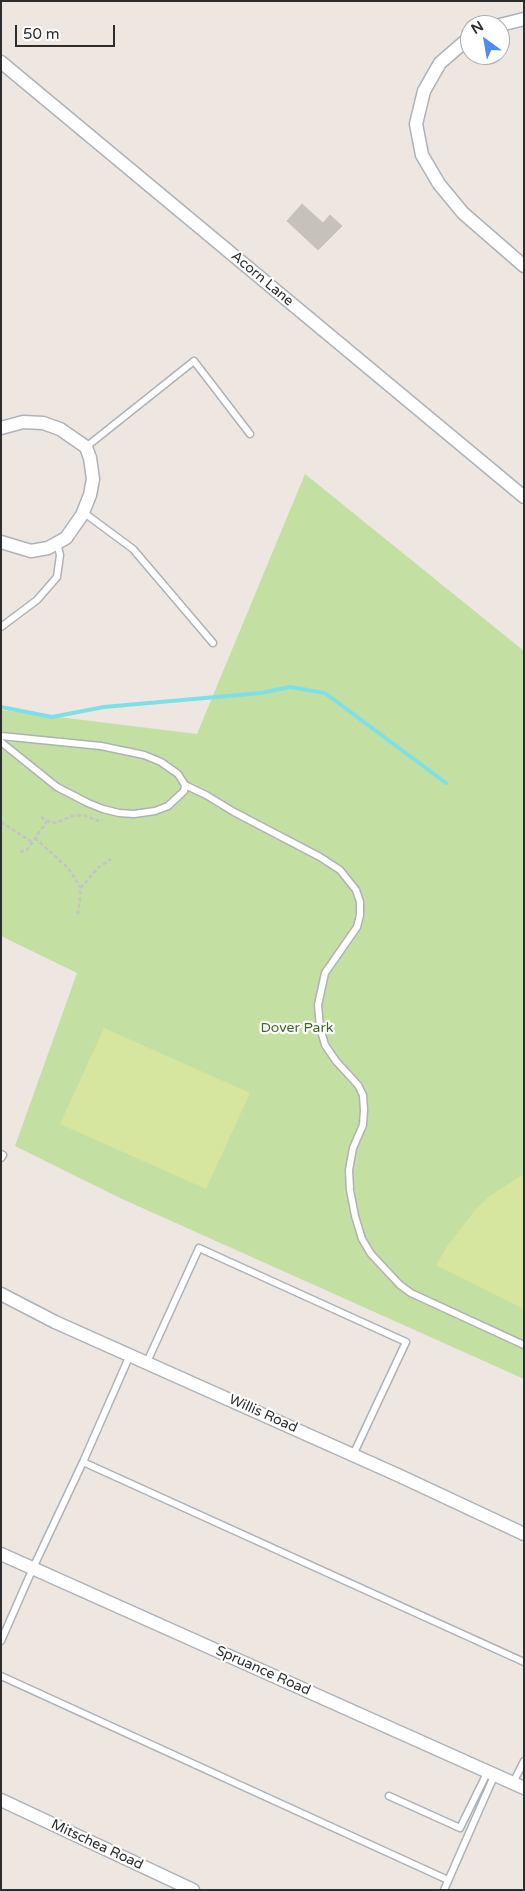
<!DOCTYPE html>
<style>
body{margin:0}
#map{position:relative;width:525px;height:1891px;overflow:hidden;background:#eee6e1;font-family:"Varela Round",sans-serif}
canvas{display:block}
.frame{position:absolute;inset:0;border:2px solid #2d2d2d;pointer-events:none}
.north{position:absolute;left:460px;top:15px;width:50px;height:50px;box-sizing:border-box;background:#fff;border:1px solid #ababab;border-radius:50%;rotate:328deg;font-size:14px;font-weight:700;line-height:20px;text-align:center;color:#2d2d2d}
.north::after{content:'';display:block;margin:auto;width:18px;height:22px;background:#4f8ced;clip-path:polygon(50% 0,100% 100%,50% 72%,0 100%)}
.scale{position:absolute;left:15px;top:25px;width:100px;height:22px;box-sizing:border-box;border:2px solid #2d2d2d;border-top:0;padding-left:6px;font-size:15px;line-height:18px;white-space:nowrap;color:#2d2d2d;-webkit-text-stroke:4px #fff;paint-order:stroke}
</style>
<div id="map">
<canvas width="525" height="1891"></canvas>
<div class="frame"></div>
<div class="north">N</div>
<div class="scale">50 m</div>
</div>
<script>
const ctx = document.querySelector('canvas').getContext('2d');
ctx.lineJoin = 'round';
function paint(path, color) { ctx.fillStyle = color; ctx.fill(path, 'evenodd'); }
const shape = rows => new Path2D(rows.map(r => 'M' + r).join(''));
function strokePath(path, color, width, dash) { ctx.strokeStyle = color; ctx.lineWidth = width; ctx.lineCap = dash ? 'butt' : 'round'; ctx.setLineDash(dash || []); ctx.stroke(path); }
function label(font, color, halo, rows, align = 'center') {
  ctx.font = font + ' "Varela Round",sans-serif'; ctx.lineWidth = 4.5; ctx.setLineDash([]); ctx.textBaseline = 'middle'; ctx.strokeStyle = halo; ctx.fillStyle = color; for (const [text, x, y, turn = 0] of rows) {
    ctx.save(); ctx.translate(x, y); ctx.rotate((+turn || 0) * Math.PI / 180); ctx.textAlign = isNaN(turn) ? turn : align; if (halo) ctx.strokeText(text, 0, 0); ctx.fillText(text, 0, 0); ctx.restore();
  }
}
paint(shape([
 [305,474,524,651,524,1379,120,1198,15,1146,77,973,1,936,1,710,197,734]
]), '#c3dfa2');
paint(shape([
 [104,1028,250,1093,206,1189,60,1124],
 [524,1174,524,1309,436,1265,448,1245,475,1210,491,1195]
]), '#d6e69f');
strokePath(shape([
 [1,707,52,717,104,707,261,693,290,687,325,693,446,783]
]), '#7de0e7', 4);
const building = shape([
 [302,204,323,223,330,215,342,226,318,250,287,221,302,204]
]);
paint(building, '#c7c1bc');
strokePath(building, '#c9c1bb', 1);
const service = shape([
 [86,447,194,361,250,434],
 [83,512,133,549,213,643],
 [1,627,37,600,57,577,60,555,57,543],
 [1,736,101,746,144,755,161,762,178,774,185,785,184,791,168,806,155,811,134,814,119,813,103,809,88,803,57,787,1,742],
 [185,785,206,795,234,812,320,857,340,870,356,890,360,902,360,915,357,927,325,973,318,1005,320,1027,325,1045,336,1061,358,1085,363,1095,364,1110,363,1125,353,1148,349,1170,350,1190,355,1216,362,1239,371,1254,400,1285,411,1293,524,1345],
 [1,1154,3,1155,1,1158],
 [147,1362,199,1248,406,1342,353,1455],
 [83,1462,524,1662],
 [1,1641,33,1568,83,1462,130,1355],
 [1,1676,448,1880],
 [513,1783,524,1761],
 [389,1796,460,1828,488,1771],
 [444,1890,495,1774]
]);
const minor = shape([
 [500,25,524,19],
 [470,37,440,63,424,91,416,124,422,155,439,184,463,213,524,266],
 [1,62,524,497],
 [1,428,23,422,43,423,60,429,86,447,90,458,93,479,90,495,82,515,66,538,48,548,31,551,1,542],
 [1,1294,55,1322,400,1476,524,1534],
 [1,1554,524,1788],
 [1,1800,193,1890]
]);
strokePath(service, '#adb2b8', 9);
strokePath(minor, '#adb2b8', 15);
strokePath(shape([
 [41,817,47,821,56,823,72,816,83,815,99,821,103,820],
 [1,822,32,842],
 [35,838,68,868,81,888],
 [20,852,27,850,47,821],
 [78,914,81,888,98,868,111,859]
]), '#c4c4c4', 2.5, [4, 2.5]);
strokePath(service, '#fff', 6);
strokePath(minor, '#fff', 12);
label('14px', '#2d2d2d', '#fff', [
 ["Acorn Lane",262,279,40],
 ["Willis Road",263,1414,24],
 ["Spruance Road",263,1671,24],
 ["Mitschea Road",97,1845,25]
]);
label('14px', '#3d6721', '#fff', [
 ["Dover Park",297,1028]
]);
</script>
